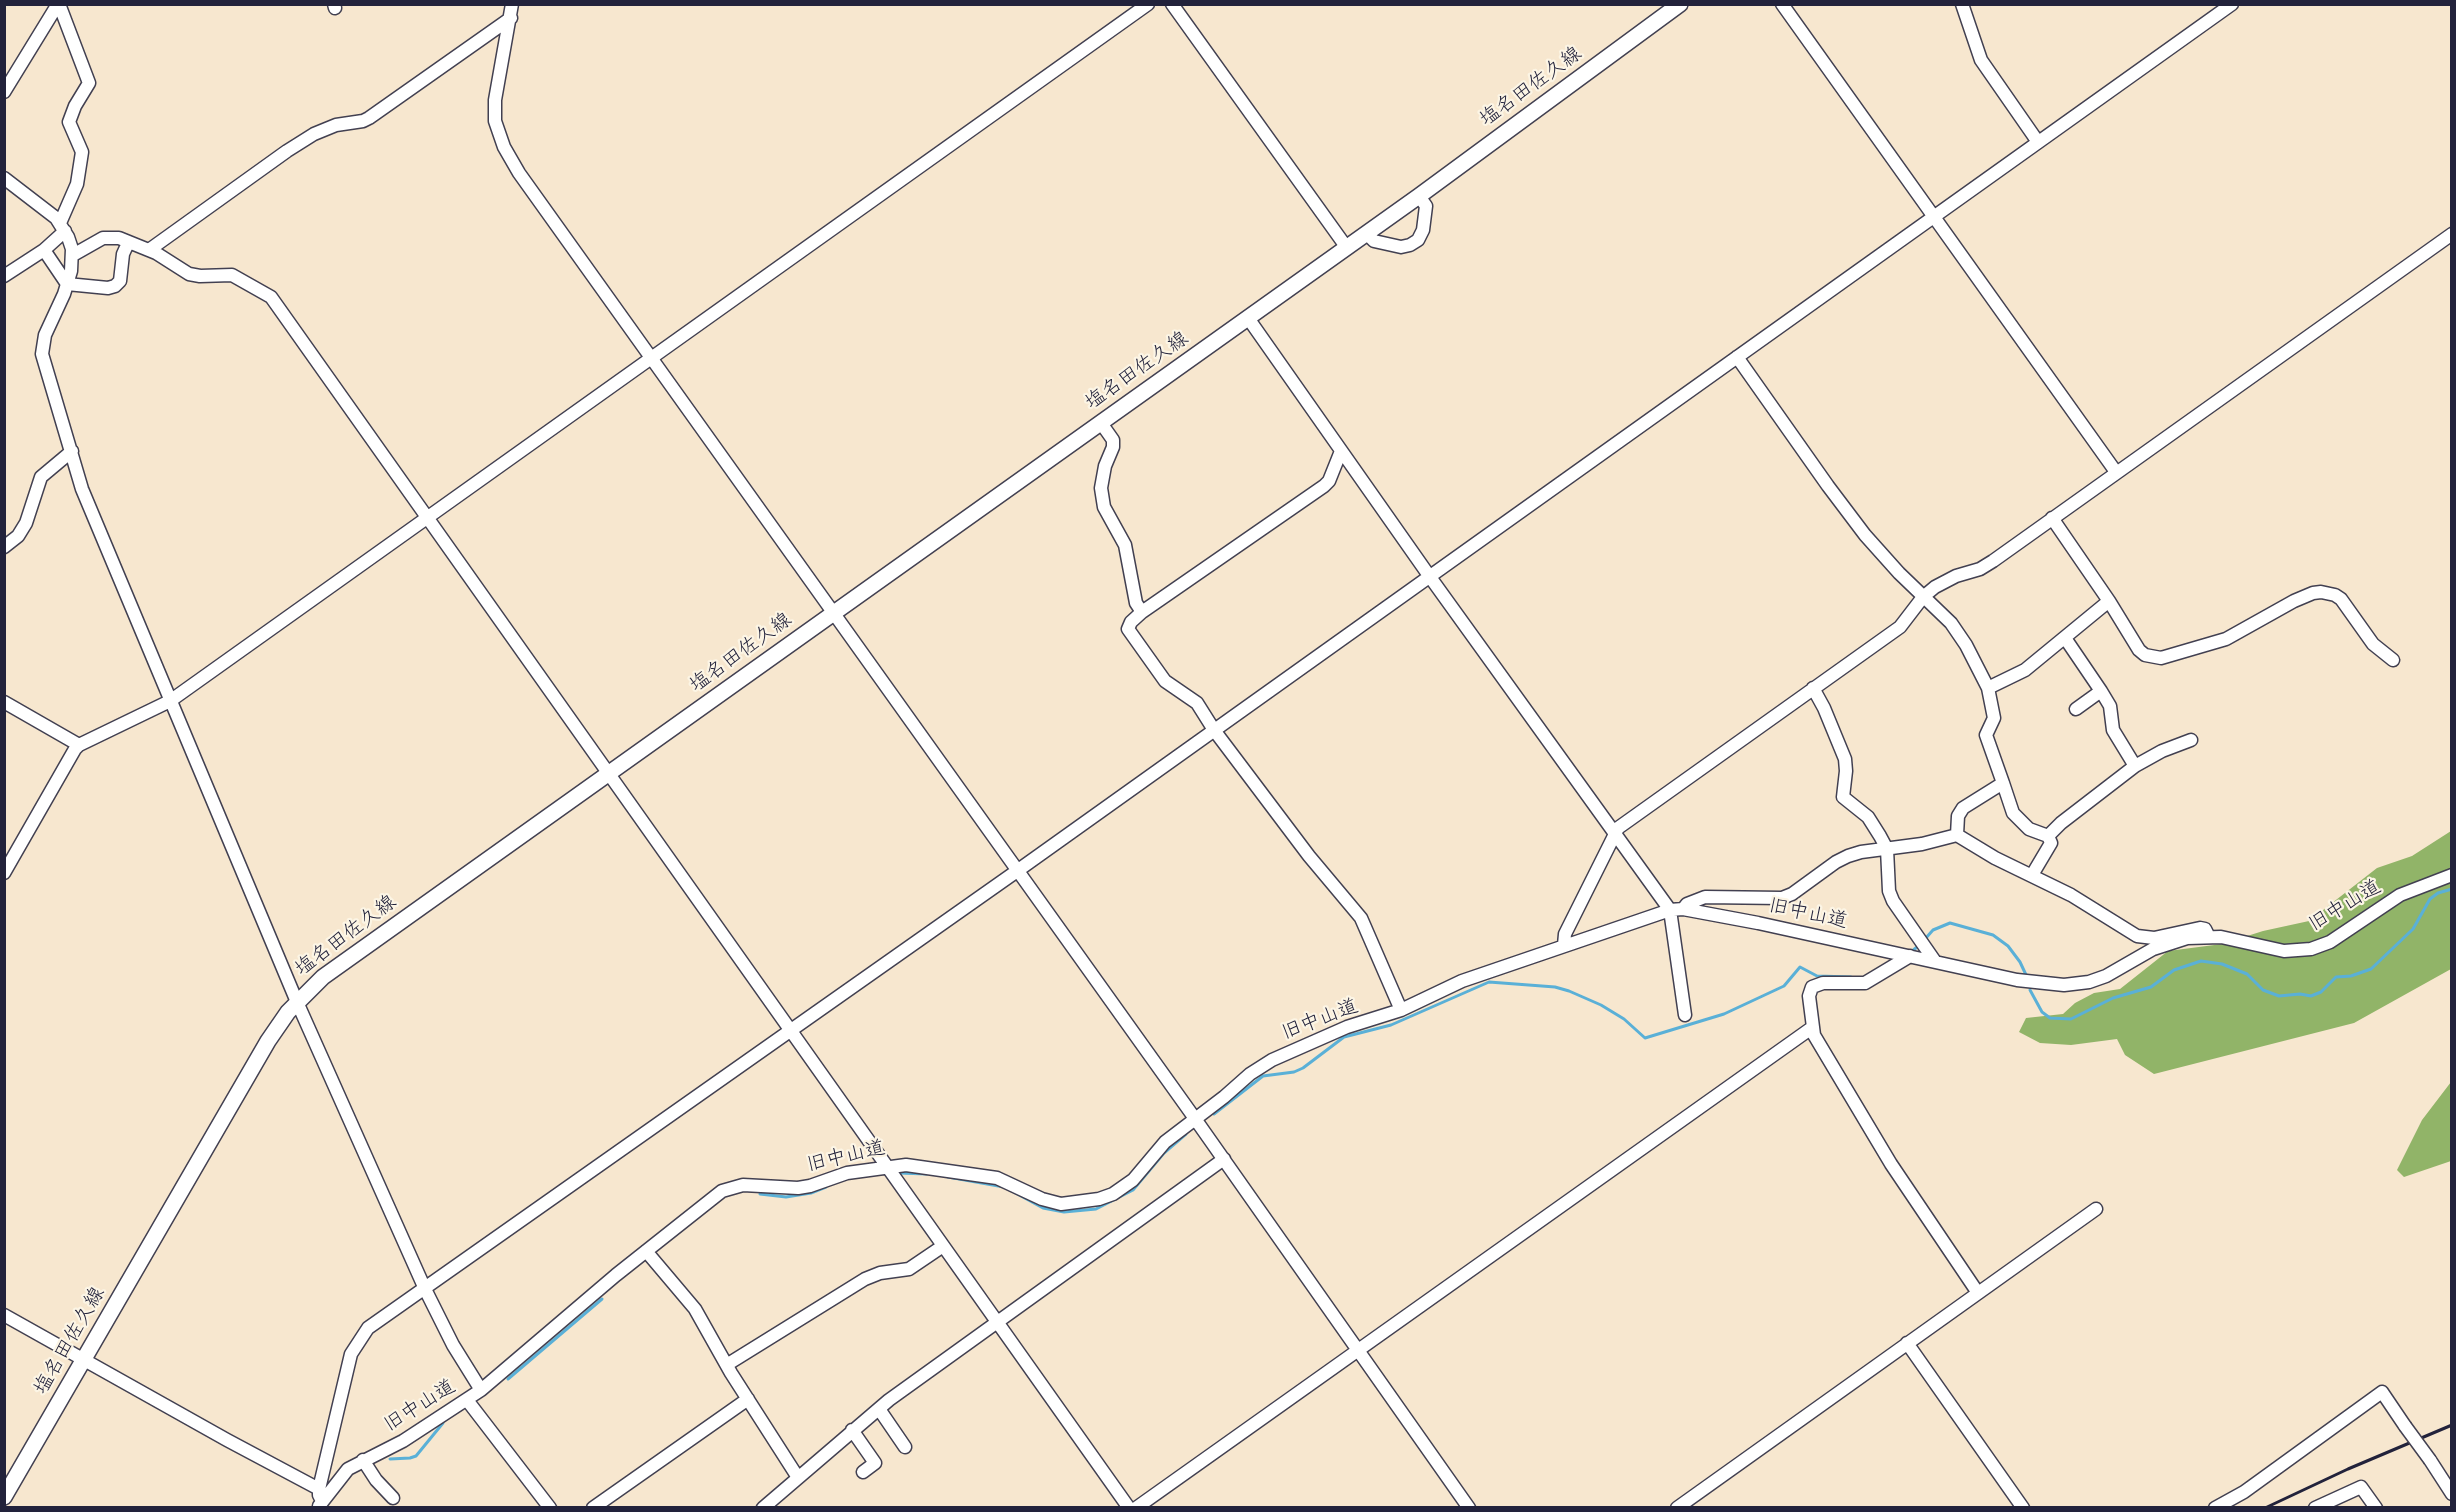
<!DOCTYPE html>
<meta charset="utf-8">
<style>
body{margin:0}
#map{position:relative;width:2456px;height:1512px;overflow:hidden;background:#f7e7cf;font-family:"Balsamiq Sans",sans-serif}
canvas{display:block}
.frame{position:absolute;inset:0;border:6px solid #22223b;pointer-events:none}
</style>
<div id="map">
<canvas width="2456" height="1512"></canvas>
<div class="frame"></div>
</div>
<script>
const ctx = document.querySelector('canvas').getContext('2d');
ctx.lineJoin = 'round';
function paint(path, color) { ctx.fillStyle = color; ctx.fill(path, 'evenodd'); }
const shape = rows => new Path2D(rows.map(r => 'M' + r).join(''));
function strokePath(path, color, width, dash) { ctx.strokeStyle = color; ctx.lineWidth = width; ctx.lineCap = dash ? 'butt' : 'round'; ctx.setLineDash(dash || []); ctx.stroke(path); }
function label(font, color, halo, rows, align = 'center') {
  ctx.font = font + ' "Balsamiq Sans","Klee One",sans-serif'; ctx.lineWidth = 4.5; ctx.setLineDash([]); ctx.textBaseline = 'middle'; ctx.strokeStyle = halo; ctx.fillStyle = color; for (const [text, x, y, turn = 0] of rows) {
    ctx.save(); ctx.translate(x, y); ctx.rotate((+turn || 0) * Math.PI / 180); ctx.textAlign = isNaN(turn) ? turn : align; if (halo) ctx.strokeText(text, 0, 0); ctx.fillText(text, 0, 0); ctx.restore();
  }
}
paint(shape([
 [2451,831,2451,969,2354,1023,2154,1074,2125,1055,2117,1039,2071,1045,2040,1043,2019,1032,2026,1018,2063,1014,2075,1003,2094,993,2120,989,2168,951,2222,944,2263,931,2309,921,2377,868,2412,856],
 [2451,1082,2451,1161,2404,1177,2397,1170,2422,1120]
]), '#91b468');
strokePath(shape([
 [1925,939,1933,930,1950,923,1993,935,2008,946,2020,962,2027,977],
 [1912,951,1921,944],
 [2030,990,2042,1012,2050,1018,2071,1019,2113,998,2151,987,2174,970,2201,961,2222,964,2247,974,2263,990,2279,996,2300,994,2311,996,2321,992,2336,977,2351,976,2371,969,2413,929,2430,899,2438,893,2452,889],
 [1214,1114,1263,1076,1294,1072,1303,1068,1344,1037,1391,1025,1489,982,1555,987,1569,991,1601,1005,1624,1019,1645,1038,1724,1014,1784,986,1800,967,1817,976,1851,977],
 [899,1173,927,1174],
 [948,1177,1004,1187],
 [1012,1191,1043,1208,1064,1212,1096,1209,1133,1190,1164,1153,1186,1134],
 [760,1194,786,1197,811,1193,826,1187],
 [508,1379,602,1299],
 [390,1459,410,1458,416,1456,443,1423]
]), '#5ab0d7', 3);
const minor = shape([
 [59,4,89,83,75,106,69,122,82,152,77,184,60,223],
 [334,4,335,8],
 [512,4,495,100,495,121,504,147,519,173,1191,1113,1469,1508],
 [1172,4,1347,248],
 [1782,4,2116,472],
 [1962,4,1981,60,2038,142],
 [4,92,58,4],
 [4,178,56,218,68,237,72,249,71,271,64,294,45,335,42,354,82,489,297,1002,425,1289,453,1345,481,1390],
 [1367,234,1374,241,1401,247,1410,245,1418,240,1423,230,1426,206,1419,196],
 [44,250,67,284,108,288,115,286,120,281,123,254,128,243],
 [149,250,287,151,314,134,336,125,363,121,369,118,511,18],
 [73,255,103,238,119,238,156,253,189,274,200,276,232,275,271,297,1129,1508],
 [4,276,44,250,65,231],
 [1248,318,1430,577,1670,910,1685,1015],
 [1737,357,1828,486,1865,535,1899,573,1951,623,1966,645,1988,688,1994,718,1986,735,2003,783,1963,808,1958,816,1957,835],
 [1101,423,1113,440,1113,447,1105,466,1101,488,1104,507,1125,545,1136,603,1142,612,1131,622,1128,629,1165,681,1197,703,1214,730,1309,856,1361,918,1401,1010],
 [2052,518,2109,601,2139,650,2145,655,2161,658,2226,639,2294,601,2313,593,2321,592,2335,595,2341,599,2373,644,2393,660],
 [4,547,18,536,26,523,41,477,72,451],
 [1142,612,1324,486,1329,481,1341,451],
 [2065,638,2101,691,2076,709],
 [1813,688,1824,708,1845,759,1846,771,1843,797,1868,817,1880,836,1887,849,1889,891,1893,901,1934,960],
 [1988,688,2025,670,2109,601],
 [2101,691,2110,706,2113,730,2135,766],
 [4,702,79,745],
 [2003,783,2013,813,2029,829,2048,836],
 [4,873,75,749,79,745,170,701,1148,4],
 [2032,875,2051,843,2048,836,2061,823,2135,766,2162,751,2191,740],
 [1683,909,1687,904,1705,897,1782,898,1792,894,1836,862,1848,856,1861,852,1922,844,1957,835,1995,858,2071,895,2137,936,2154,938,2200,928,2205,929,2209,937],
 [1564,945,1565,934,1618,828,1900,627,1923,597,1935,587,1956,576,1980,569,1993,561,2452,234],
 [1910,956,1865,983,1823,983,1812,987,1809,996,1814,1035,1891,1164,1978,1293],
 [646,1251,695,1309,731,1373,797,1476],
 [4,1315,227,1440,319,1489],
 [1907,1343,2023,1508],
 [728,1364,865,1279,880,1273,909,1269,943,1246],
 [467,1400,550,1508],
 [879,1409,905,1447],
 [852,1430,875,1463,863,1472],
 [363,1460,376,1480,393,1498],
 [2430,1460,2452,1494],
 [322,1501,319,1495,319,1489,351,1354,368,1328,1017,871,2232,4],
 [319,1506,348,1469,403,1441,481,1390,616,1275,722,1191,743,1185,798,1188,810,1186,847,1173,906,1165,997,1178,1042,1199,1061,1204,1099,1199,1113,1194,1133,1180,1165,1142,1224,1097,1250,1074,1272,1060,1347,1027,1401,1010,1462,981,1670,910,1683,909,1758,923,2017,980,2064,985,2089,982,2106,976,2153,949,2187,938,2221,937,2284,951,2311,949,2330,942,2400,895,2452,875],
 [593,1508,748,1399],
 [763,1508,889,1400,1224,1159],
 [1136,1508,1813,1027],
 [1677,1508,2096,1209],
 [2215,1508,2244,1492,2382,1392,2405,1426],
 [2315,1508,2361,1487,2376,1508]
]);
const major = shape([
 [4,1497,268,1041,288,1012,323,977,1419,196,1680,4]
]);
strokePath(minor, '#424051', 15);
strokePath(major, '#424051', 18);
strokePath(minor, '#fff', 12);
strokePath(major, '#fff', 15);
strokePath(shape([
 [2265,1508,2348,1469,2452,1425]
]), '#22223b', 3);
const minorBridge = shape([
 [2405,1426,2430,1460]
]);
strokePath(minorBridge, '#424051', 15, []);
strokePath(minorBridge, '#fff', 12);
label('20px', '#22223b', '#fcf5e5', [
 ["塩名田佐久線",1531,87,-36],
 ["塩名田佐久線",1137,371,-35],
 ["塩名田佐久線",741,653,-36],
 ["旧中山道",2345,906,-31],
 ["旧中山道",1808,914,12],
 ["塩名田佐久線",346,936,-37],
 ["旧中山道",1320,1020,-21],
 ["旧中山道",846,1157,-13],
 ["塩名田佐久線",70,1341,-60],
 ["旧中山道",420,1406,-32]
]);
</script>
